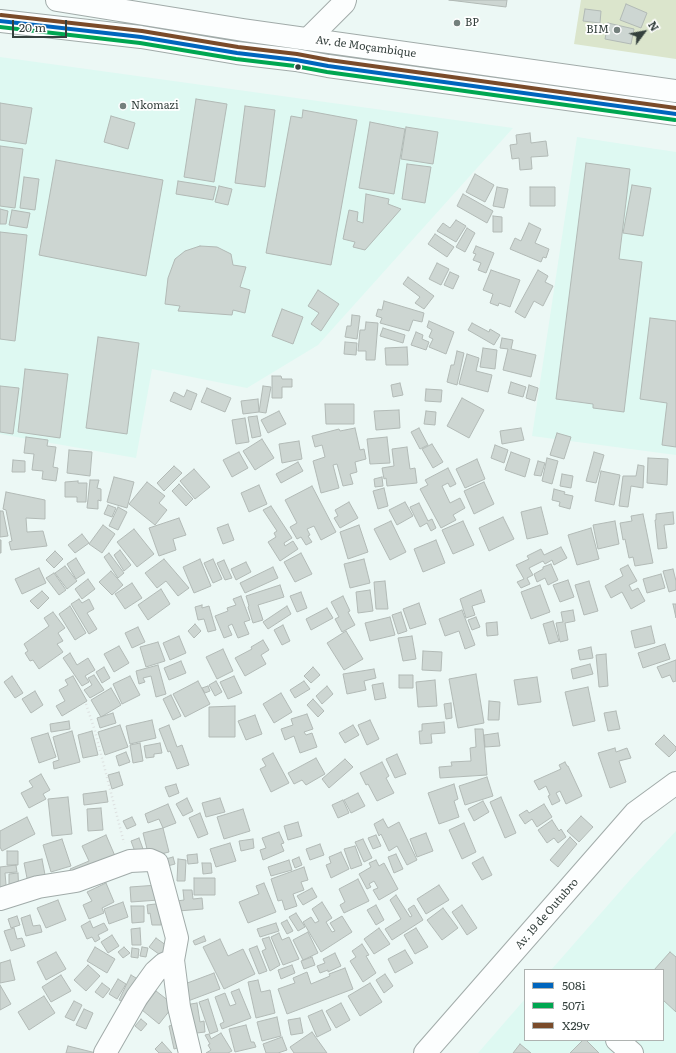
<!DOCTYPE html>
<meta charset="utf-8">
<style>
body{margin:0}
#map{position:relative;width:676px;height:1053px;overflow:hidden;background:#ecf8f5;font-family:Literata,serif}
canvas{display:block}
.legend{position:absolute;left:524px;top:969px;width:140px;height:72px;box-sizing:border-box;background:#fff;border:1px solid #aeb3b1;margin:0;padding:5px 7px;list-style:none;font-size:12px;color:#34403d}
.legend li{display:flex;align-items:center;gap:8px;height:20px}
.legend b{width:20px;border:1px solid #aeb3b1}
.north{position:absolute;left:624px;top:12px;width:40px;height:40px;-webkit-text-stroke:3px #fff;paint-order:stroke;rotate:58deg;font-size:11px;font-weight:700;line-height:16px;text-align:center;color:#34403d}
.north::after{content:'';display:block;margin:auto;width:14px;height:18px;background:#34403d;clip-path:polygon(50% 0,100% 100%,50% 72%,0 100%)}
.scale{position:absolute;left:12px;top:20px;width:55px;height:18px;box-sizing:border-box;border:2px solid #34403d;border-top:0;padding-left:5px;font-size:12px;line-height:14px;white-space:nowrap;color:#34403d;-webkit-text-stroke:3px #fff;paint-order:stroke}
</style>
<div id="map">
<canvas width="676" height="1053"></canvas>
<ul class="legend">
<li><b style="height:5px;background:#0065bd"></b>508i</li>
<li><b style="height:5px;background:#00a651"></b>507i</li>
<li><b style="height:5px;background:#7a4b2a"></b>X29v</li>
</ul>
<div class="north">N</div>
<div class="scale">20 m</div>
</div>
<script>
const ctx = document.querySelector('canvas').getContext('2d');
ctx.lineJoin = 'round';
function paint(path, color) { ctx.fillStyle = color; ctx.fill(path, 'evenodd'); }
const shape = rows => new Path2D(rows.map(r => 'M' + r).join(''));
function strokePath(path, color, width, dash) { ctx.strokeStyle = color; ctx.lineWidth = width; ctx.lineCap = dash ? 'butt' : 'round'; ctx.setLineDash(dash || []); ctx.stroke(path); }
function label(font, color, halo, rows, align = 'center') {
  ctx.font = font + ' Literata,serif'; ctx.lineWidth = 3.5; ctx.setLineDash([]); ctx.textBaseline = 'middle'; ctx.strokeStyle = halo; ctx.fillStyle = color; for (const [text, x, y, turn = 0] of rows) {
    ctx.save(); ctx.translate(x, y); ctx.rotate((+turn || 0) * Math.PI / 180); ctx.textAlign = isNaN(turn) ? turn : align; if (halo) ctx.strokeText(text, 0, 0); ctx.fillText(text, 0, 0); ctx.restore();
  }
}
paint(shape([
 [0,57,513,128,318,345,247,388,152,369,136,458,0,434],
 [577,137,676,152,676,455,532,436],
 [676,831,676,1053,478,1053,525,999,525,1040,663,1040,663,970,551,970,630,880]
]), '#def9f2');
paint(shape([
 [581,0,676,0,676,59,574,44]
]), '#dbe5cc');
const building = shape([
 [449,0,507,0,506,7,449,0],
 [626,4,647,13,641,28,620,20,626,4],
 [585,9,601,11,600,23,583,21,585,9],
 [608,23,634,29,631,44,605,39,608,23],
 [196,99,227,104,214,182,184,177,196,99],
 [0,103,32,108,26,144,0,140,0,103],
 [245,106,275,110,265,187,235,183,245,106],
 [303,110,357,120,331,265,266,253,291,116,302,118,303,110],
 [111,116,135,123,128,149,104,142,111,116],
 [370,122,405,129,394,194,359,188,370,122],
 [406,127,438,132,433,164,401,159,406,127],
 [530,133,531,143,546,141,548,156,531,157,532,169,520,170,519,158,512,159,510,145,517,144,516,135,530,133],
 [0,146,23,149,15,208,0,206,0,146],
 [56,160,163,180,146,276,39,255,56,160],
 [586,163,630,169,619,259,642,262,624,412,593,408,593,404,556,399,586,163],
 [407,164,431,167,425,203,402,199,407,164],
 [475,174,494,185,485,202,466,192,475,174],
 [24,177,39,179,35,210,20,208,24,177],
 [178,181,216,187,213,200,176,194,178,181],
 [632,185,651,188,643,236,623,233,632,185],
 [219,186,232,189,228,205,215,202,219,186],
 [497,187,508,189,504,208,493,206,497,187],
 [530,187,555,187,555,206,530,206,530,187],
 [366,194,389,199,388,204,401,209,365,250,353,247,355,242,343,239,349,210,358,212,357,221,363,223,366,194],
 [463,194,493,211,487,223,457,206,463,194],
 [0,209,8,211,6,224,0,224,0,209],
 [12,210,30,213,27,228,9,225,12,210],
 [493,216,502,217,502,232,493,232,493,216],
 [456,220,466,226,456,242,437,231,443,223,450,228,456,220],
 [529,223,541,229,535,243,549,249,546,258,543,257,541,262,510,249,515,238,521,241,529,223],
 [467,228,475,233,465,252,456,247,467,228],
 [0,232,27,235,15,341,0,339,0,232],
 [435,234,454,247,447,257,428,244,435,234],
 [200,246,217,247,231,254,233,265,246,267,240,287,250,290,245,313,233,310,232,315,178,311,180,306,165,304,168,278,175,259,185,251,200,246],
 [476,246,494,253,486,273,478,270,481,263,473,260,476,254,473,253,476,246],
 [437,263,449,269,441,285,429,279,437,263],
 [491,270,520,280,510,307,499,303,498,306,490,303,493,294,483,290,491,270],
 [538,270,548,276,545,282,553,286,543,306,534,301,525,318,515,312,538,270],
 [450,272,459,276,453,289,444,285,450,272],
 [408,277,434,296,424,309,415,303,420,297,403,284,408,277],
 [318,290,339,304,321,331,311,324,319,313,308,306,318,290],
 [384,301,424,313,422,322,413,320,409,331,380,323,382,318,376,316,378,309,382,310,384,301],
 [282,309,303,317,293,344,272,336,282,309],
 [352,315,360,316,357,339,345,337,347,326,351,326,352,315],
 [650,318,676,321,676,447,662,445,667,403,640,399,650,318],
 [429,321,454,332,446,354,429,347,433,339,429,337,432,330,427,327,429,321],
 [366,322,378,323,375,360,366,360,366,351,358,351,360,330,365,330,366,322],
 [472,323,489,332,490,329,500,335,494,345,468,330,472,323],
 [383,328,405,335,403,343,380,336,383,328],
 [416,332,423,335,422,339,429,342,426,350,411,345,416,332],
 [98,337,139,343,127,434,86,428,98,337],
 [502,338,513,340,511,349,536,355,531,377,503,370,508,349,500,348,502,338],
 [345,342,357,343,356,355,344,354,345,342],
 [407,347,408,365,386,365,385,348,407,347],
 [483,348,497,350,495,369,480,367,483,348],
 [457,351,464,353,457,385,447,382,451,365,454,365,457,351],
 [467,354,479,358,476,371,492,375,488,392,459,384,467,354],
 [25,369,68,374,60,438,18,432,25,369],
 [272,376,281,376,282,379,292,379,292,387,282,387,282,398,272,398,272,376],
 [511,382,526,387,523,397,508,393,511,382],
 [400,383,403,395,393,397,391,385,400,383],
 [529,385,538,388,535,401,526,398,529,385],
 [0,386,19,388,13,434,0,432,0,386],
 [263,386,271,387,266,413,259,412,263,386],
 [207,388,231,398,225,412,201,402,207,388],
 [426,389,442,390,441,402,425,401,426,389],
 [187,390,197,394,191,410,170,401,174,392,184,397,187,390],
 [462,398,484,410,469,438,447,426,462,398],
 [258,399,259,412,243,414,241,401,258,399],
 [325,404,354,404,354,424,326,424,325,404],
 [399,410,400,428,376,430,374,411,399,410],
 [279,411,286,424,268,433,261,420,279,411],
 [426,411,436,412,435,425,424,424,426,411],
 [257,416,261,436,252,438,248,417,257,416],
 [245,418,249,442,236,444,232,420,245,418],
 [355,428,360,450,364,449,366,459,355,462,357,472,350,474,353,484,343,486,337,464,333,465,339,488,321,493,313,461,325,457,322,445,315,447,312,436,339,429,340,431,355,428],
 [419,428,428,445,420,449,411,432,419,428],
 [521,428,524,440,502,444,500,431,521,428],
 [557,433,571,437,564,459,550,455,557,433],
 [26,437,48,440,47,446,56,447,53,467,58,468,56,481,42,479,43,471,32,470,34,454,24,453,26,437],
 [387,437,390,463,370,464,367,439,387,437],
 [262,439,274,458,255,470,243,451,262,439],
 [299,441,302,459,282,463,279,444,299,441],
 [432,444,443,462,433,468,422,449,432,444],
 [495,445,508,450,504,463,491,458,495,445],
 [407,447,410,469,415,468,417,483,387,486,386,478,384,479,382,468,394,466,392,449,407,447],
 [69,450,92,452,90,476,67,473,69,450],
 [239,452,248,468,232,477,223,460,239,452],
 [511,452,530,459,525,477,505,470,511,452],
 [594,452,604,455,596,483,586,481,594,452],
 [547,458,558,461,552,484,542,481,547,458],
 [648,458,668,459,667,485,647,483,648,458],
 [477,459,485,479,465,488,456,469,477,459],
 [13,460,25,461,25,472,12,472,13,460],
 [538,461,545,463,541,476,534,475,538,461],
 [298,462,303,471,281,483,276,474,298,462],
 [638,465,644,466,643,488,631,486,628,507,619,506,623,476,636,476,638,465],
 [174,466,182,473,164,491,157,483,174,466],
 [448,468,456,484,450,487,448,483,442,486,450,503,460,498,465,508,453,515,456,520,441,528,420,489,428,485,425,480,448,468],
 [194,469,210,487,195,499,180,481,194,469],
 [601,471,620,475,614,505,595,501,601,471],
 [562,474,573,476,571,488,560,486,562,474],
 [114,477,134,482,127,508,107,502,114,477],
 [382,477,383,486,375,487,374,479,382,477],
 [90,480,99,480,97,488,101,489,101,501,98,500,98,509,87,508,90,480],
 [78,481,78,483,87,483,86,502,77,502,77,497,65,497,65,482,78,481],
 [147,482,165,496,159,503,167,510,155,525,129,504,147,482],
 [484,482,494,504,474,514,464,491,484,482],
 [179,484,193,499,186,506,172,491,179,484],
 [259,485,267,504,249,512,241,493,259,485],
 [312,486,336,532,321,540,314,526,307,529,310,535,308,536,312,542,306,545,301,537,297,539,290,527,297,523,285,500,312,486],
 [384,488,388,506,378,509,373,491,384,488],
 [554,489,565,492,564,494,573,496,570,509,559,506,560,502,552,500,554,489],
 [6,492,45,500,45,519,26,518,27,532,43,531,47,546,11,550,9,542,12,541,6,510,3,509,6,492],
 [349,502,358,518,340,528,334,518,338,516,335,510,349,502],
 [405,502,413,516,397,525,389,510,405,502],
 [419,503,428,521,432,519,436,528,431,531,427,523,420,527,410,507,419,503],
 [108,505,116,508,112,517,104,514,108,505],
 [271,506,292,538,284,543,285,546,293,541,298,549,280,561,268,542,276,537,274,533,277,531,263,510,271,506],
 [118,507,127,512,118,530,109,526,118,507],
 [541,507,548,534,527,539,521,512,541,507],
 [0,511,3,511,8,536,0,537,0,511],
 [673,512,674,524,664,525,667,548,658,549,655,520,656,520,656,514,673,512],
 [643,514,653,563,635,566,633,557,629,558,625,539,623,540,620,523,632,521,631,516,643,514],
 [503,517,514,539,489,551,479,528,503,517],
 [179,518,186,535,173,539,176,550,159,556,149,528,179,518],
 [391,521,406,552,390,560,374,529,391,521],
 [463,521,474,545,453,554,442,530,463,521],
 [615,521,619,544,598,549,593,525,615,521],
 [228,524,234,540,223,544,217,528,228,524],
 [103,525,115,534,102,553,89,544,103,525],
 [359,525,368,552,348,559,340,532,359,525],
 [591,528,599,559,577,565,568,535,591,528],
 [134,529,154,554,137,567,117,542,134,529],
 [82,534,89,543,75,553,68,545,82,534],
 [0,540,1,540,1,553,0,553,0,540],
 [436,540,445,563,423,572,414,549,436,540],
 [561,547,567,558,554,565,552,560,545,564,543,561,529,568,533,575,527,578,530,584,521,588,517,582,524,579,516,565,529,559,527,556,541,549,544,555,561,547],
 [120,550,131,565,124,571,114,555,120,550],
 [55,551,63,559,54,568,46,560,55,551],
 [109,553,124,573,118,578,104,557,109,553],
 [301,553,312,574,295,582,284,562,301,553],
 [76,558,85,573,76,579,67,564,76,558],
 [164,559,189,588,178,596,166,581,157,588,145,573,164,559],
 [200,559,211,586,194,593,183,567,200,559],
 [213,559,222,579,213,583,204,563,213,559],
 [364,559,370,583,350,588,344,564,364,559],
 [224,560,232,578,225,580,217,563,224,560],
 [246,562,251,572,236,580,231,569,246,562],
 [551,564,558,580,548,585,545,578,537,582,534,574,543,569,543,567,551,564],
 [628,565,637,581,629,585,632,591,638,588,645,601,631,609,622,592,611,598,605,586,623,576,620,569,628,565],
 [65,566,77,581,67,589,55,573,65,566],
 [273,567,278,578,245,593,240,583,273,567],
 [39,568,46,583,22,594,15,579,39,568],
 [673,569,676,581,676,590,669,592,663,571,673,569],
 [111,571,123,585,112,595,99,582,111,571],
 [54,573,66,590,59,595,46,578,54,573],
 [661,574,665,588,647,593,643,579,661,574],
 [88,579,95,589,82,599,75,589,88,579],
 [568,580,574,597,560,602,553,585,568,580],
 [385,581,388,609,376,609,374,582,385,581],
 [589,581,598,611,584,615,575,585,589,581],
 [132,583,142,598,125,609,115,594,132,583],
 [280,585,284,597,258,605,263,620,253,623,248,607,249,606,246,596,280,585],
 [540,585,550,612,531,619,521,592,540,585],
 [161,589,170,604,148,620,138,605,161,589],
 [370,590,373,611,358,613,356,592,370,590],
 [481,590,485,602,472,606,475,615,466,618,460,599,481,590],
 [42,591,49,598,38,609,30,601,42,591],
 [301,592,307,608,297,612,290,596,301,592],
 [241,596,250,620,244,622,249,634,238,638,232,624,228,626,232,635,224,638,215,616,228,611,227,608,236,605,233,599,241,596],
 [343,596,350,611,348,612,355,625,342,632,335,619,339,617,331,602,343,596],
 [79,599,82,603,89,599,94,609,87,613,97,629,89,634,71,604,79,599],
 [419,603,426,624,410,629,403,609,419,603],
 [673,604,676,604,676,618,673,604],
 [202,605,202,608,209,606,216,630,208,632,204,619,198,620,195,607,202,605],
 [70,606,86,633,75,640,59,614,70,606],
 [287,606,291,614,268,629,263,622,287,606],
 [327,608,333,618,311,630,306,619,327,608],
 [462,610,475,645,465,649,459,631,445,636,439,619,462,610],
 [573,610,575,621,565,623,568,640,560,642,556,623,563,622,561,612,573,610],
 [53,612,65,628,58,633,63,641,57,644,63,652,39,669,33,660,30,661,25,653,28,651,24,644,49,626,44,618,53,612],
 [401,612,407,631,398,634,392,615,401,612],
 [390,617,395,635,370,641,365,623,390,617],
 [476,617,480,627,472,630,468,620,476,617],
 [553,621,559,641,549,644,543,624,553,621],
 [497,622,498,635,487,636,486,623,497,622],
 [195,624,201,631,194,638,188,631,195,624],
 [283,625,290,641,282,645,274,630,283,625],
 [651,626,655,643,635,648,631,631,651,626],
 [138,627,145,642,132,648,125,633,138,627],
 [346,631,363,659,344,670,327,643,346,631],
 [179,636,186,653,170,660,163,643,179,636],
 [412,636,416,659,403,661,398,638,412,636],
 [263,640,269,650,261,655,266,664,245,676,235,658,252,649,251,647,263,640],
 [158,642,165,661,146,667,140,647,158,642],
 [665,644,670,659,643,668,638,653,665,644],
 [119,646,129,663,114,672,104,654,119,646],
 [591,647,593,658,580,660,578,650,591,647],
 [223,649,233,671,217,679,206,657,223,649],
 [423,651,442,652,441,671,422,670,423,651],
 [70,653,77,665,88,658,95,670,85,676,89,682,82,686,63,658,70,653],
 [606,654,608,686,599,687,596,655,606,654],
 [676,660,676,681,673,682,670,675,662,678,657,667,676,660],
 [181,661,186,673,169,680,164,668,181,661],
 [590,664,593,674,573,679,571,669,590,664],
 [158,665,166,694,156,697,151,676,143,678,145,682,139,684,136,671,158,665],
 [104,667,110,678,102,683,96,672,104,667],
 [313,667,320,675,311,683,304,676,313,667],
 [374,669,376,678,364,681,366,690,347,694,343,674,374,669],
 [476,674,484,723,458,728,449,679,476,674],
 [94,675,104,690,90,698,84,690,92,685,88,678,94,675],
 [399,675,413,675,413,688,399,688,399,675],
 [12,676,23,693,15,698,4,682,12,676],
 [73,676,87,701,62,716,56,706,65,701,59,690,68,685,65,680,73,676],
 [130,676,140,695,122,704,113,684,130,676],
 [234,676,242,693,228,699,220,682,234,676],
 [537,677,541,702,518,705,514,680,537,677],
 [435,680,437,706,418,707,416,682,435,680],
 [198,681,210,704,185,717,173,694,198,681],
 [216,681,222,692,215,696,209,685,216,681],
 [304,681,310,689,295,698,290,690,304,681],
 [383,683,386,698,375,700,372,685,383,683],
 [208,686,210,691,205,693,202,688,208,686],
 [327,686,333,694,322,704,316,696,327,686],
 [588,687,595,721,573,726,565,692,588,687],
 [111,688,121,705,101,717,91,700,111,688],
 [35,691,43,705,31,713,22,699,35,691],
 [281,693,292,712,274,723,263,704,281,693],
 [171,695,181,716,173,720,163,699,171,695],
 [313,699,324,711,318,717,307,705,313,699],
 [489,701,500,702,499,720,488,720,489,701],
 [451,703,452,718,446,719,444,704,451,703],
 [235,706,235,737,209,737,209,707,235,706],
 [616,711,620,729,608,731,604,713,616,711],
 [113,713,116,723,100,728,97,718,113,713],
 [307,714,313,729,304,732,306,735,312,733,317,747,300,753,294,736,285,740,281,729,293,725,291,719,307,714],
 [255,715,262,734,246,740,238,721,255,715],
 [152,720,156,738,130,744,126,726,152,720],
 [370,720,379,739,367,745,358,725,370,720],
 [69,721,70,729,51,732,50,724,69,721],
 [444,722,445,733,431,734,432,743,420,744,419,731,422,731,422,724,444,722],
 [120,725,128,747,105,755,98,732,120,725],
 [169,725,177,747,182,745,189,765,177,769,170,751,168,752,159,729,169,725],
 [353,725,359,735,345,743,339,733,353,725],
 [475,729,483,729,487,775,440,778,439,767,452,766,451,762,471,761,470,748,476,747,475,729],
 [72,731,80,762,54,769,53,762,59,760,53,737,72,731],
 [92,731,98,755,83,758,78,735,92,731],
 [48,733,56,757,39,763,31,738,48,733],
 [498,733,500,746,485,747,484,735,498,733],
 [664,735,676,747,676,750,669,757,655,744,664,735],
 [140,743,143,761,133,763,130,745,140,743],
 [160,743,162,753,154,754,154,757,146,758,144,746,160,743],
 [615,748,616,752,627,748,631,758,619,761,626,782,610,788,598,753,615,748],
 [126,752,130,762,119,766,116,756,126,752],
 [273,753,289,783,271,792,260,769,266,766,262,759,273,753],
 [397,754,406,774,395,778,386,759,397,754],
 [316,758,325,774,306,785,302,780,294,784,288,773,316,758],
 [345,759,353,767,329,788,322,779,345,759],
 [382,762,389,776,386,778,394,793,377,801,368,784,366,785,360,773,382,762],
 [565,762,567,766,568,766,582,796,566,804,560,791,556,793,560,801,552,805,548,796,550,795,546,786,539,790,534,781,561,769,559,765,565,762],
 [119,772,123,785,112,789,108,775,119,772],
 [41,774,50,790,43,794,46,799,29,808,21,793,33,787,29,781,41,774],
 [487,777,493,796,465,805,459,786,487,777],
 [176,784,179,793,169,797,165,787,176,784],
 [454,784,458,799,454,801,459,817,439,824,428,793,454,784],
 [106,791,108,802,84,805,83,794,106,791],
 [358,793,365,806,351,813,344,800,358,793],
 [68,797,72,834,52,836,48,799,68,797],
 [501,797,516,833,505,838,490,802,501,797],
 [187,798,193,811,183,816,176,804,187,798],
 [220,798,225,812,206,817,202,803,220,798],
 [343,800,349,813,338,818,332,805,343,800],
 [483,801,489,812,474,821,468,809,483,801],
 [168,804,176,823,163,828,159,819,148,823,145,814,168,804],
 [544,804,552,817,537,827,532,819,525,824,519,815,527,810,529,813,544,804],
 [101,808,103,830,88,831,87,809,101,808],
 [243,809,250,831,224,839,217,817,243,809],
 [200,813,208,834,198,838,189,818,200,813],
 [581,816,593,827,579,842,567,831,581,816],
 [27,817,35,834,2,851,0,847,0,831,27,817],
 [132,817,136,825,127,829,123,821,132,817],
 [383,819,388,828,399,822,417,860,407,865,397,846,389,851,381,834,379,836,374,824,383,819],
 [552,820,559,831,561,829,566,837,558,843,554,838,547,843,538,830,552,820],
 [298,822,302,836,288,840,284,826,298,822],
 [464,823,476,852,462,859,449,830,464,823],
 [163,828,169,852,149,857,143,833,163,828],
 [279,832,284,843,281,844,284,851,263,860,260,850,266,848,262,838,279,832],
 [426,833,433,851,417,857,410,839,426,833],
 [106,835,118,863,75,880,70,869,89,861,82,846,106,835],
 [376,835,381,846,373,849,368,838,376,835],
 [570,837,577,844,558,867,550,860,570,837],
 [139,838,146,857,138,860,131,841,139,838],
 [62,839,71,866,51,872,43,845,62,839],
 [253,839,254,848,241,851,239,841,253,839],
 [363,839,372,858,364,862,355,842,363,839],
 [230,843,236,861,216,867,210,849,230,843],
 [320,844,324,855,310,860,306,849,320,844],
 [355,846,362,865,351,869,344,849,355,846],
 [7,851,18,851,18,865,7,865,7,851],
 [341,852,349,869,331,878,326,865,331,863,329,857,341,852],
 [197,854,198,863,188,864,187,855,197,854],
 [396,854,403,869,394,873,388,857,396,854],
 [173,857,175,864,164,867,162,860,173,857],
 [299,857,302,865,295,868,292,860,299,857],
 [483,857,492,875,482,880,472,863,483,857],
 [42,859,46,880,28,883,24,863,42,859],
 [178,859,186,860,185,881,177,881,178,859],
 [289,860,292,870,271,876,268,867,289,860],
 [376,860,379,866,384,863,398,889,379,900,373,890,378,888,374,881,369,884,371,887,367,889,359,874,371,867,369,863,376,860],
 [202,863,211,863,212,873,203,874,202,863],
 [16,865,17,872,5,873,7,896,0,897,0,867,16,865],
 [304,867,308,880,301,882,304,890,293,894,297,906,285,910,282,900,278,901,271,879,304,867],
 [18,873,19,893,9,893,9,874,18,873],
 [194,878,215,878,215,895,194,895,194,878],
 [358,879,369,901,344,913,340,905,345,902,339,889,358,879],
 [106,883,114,902,102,908,104,913,89,919,83,905,92,901,87,892,106,883],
 [264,883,276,912,248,923,239,902,259,894,256,886,264,883],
 [158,885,159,900,131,902,130,887,158,885],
 [439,885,449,900,426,914,417,899,439,885],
 [312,888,317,897,303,905,297,896,312,888],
 [183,890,192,890,193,899,202,898,203,909,178,911,177,901,184,900,183,890],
 [396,895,410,917,412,916,408,909,414,905,423,920,392,940,385,929,401,919,390,900,396,895],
 [58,900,66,920,46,928,37,908,58,900],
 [123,902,128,917,109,924,104,909,123,902],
 [322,902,332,918,326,922,332,932,335,931,330,923,342,916,352,932,321,952,303,922,311,917,315,923,319,921,312,909,322,902],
 [164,903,160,911,161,925,152,925,150,913,148,914,147,905,164,903],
 [376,905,384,920,376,925,367,910,376,905],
 [462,905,477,928,467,935,452,912,462,905],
 [131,906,144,906,144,922,132,923,131,906],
 [443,908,458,928,442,940,427,920,443,908],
 [296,913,305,927,298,931,289,917,296,913],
 [30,915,33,926,40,925,42,932,26,936,21,918,30,915],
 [17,916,20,925,11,928,8,919,17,916],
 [287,920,293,931,287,934,281,923,287,920],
 [90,921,93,928,104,923,108,930,98,935,100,939,95,942,92,937,87,939,81,926,90,921],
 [276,923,279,931,260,937,257,929,276,923],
 [14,928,17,939,22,938,25,946,11,951,4,931,14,928],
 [140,928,141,945,132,945,131,929,140,928],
 [379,928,390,944,374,954,364,939,379,928],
 [416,928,428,947,415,954,404,935,416,928],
 [308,932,318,953,303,960,293,940,308,932],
 [279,933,282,940,289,937,299,959,283,965,271,937,279,933],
 [112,935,119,946,108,953,101,942,112,935],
 [204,936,206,941,195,945,193,941,204,936],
 [269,937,280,965,270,971,262,951,266,949,262,939,269,937],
 [156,938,170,948,163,957,149,947,156,938],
 [220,939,228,956,243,949,255,974,224,989,203,947,220,939],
 [362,944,369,955,366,956,376,973,363,982,350,961,356,957,352,951,362,944],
 [257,946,267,971,259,974,249,949,257,946],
 [95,947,115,959,107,973,87,961,95,947],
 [124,947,130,953,123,958,118,952,124,947],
 [142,947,148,948,146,957,140,956,142,947],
 [132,948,139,949,138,958,131,957,132,948],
 [405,950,413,963,395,973,388,959,405,950],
 [56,952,66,969,46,980,37,962,56,952],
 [670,952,676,957,676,1012,663,1000,663,970,654,970,670,952],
 [335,953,341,966,328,972,328,970,320,973,317,966,325,963,323,959,335,953],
 [312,957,315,965,304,969,301,961,312,957],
 [10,960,15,980,0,983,0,963,10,960],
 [88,965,100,976,86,991,74,980,88,965],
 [292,965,295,973,281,979,278,970,292,965],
 [345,968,353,989,287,1014,278,989,295,983,293,978,307,972,311,984,330,976,329,974,345,968],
 [214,973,220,989,188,1001,182,985,214,973],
 [385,974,393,986,384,993,376,980,385,974],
 [61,975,71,991,51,1002,42,987,61,975],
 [131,975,141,981,129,1005,119,1000,131,975],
 [118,979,126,984,117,999,109,994,118,979],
 [258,980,261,992,270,990,275,1013,256,1018,248,982,258,980],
 [102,983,110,989,103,998,95,992,102,983],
 [370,983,382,1002,360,1016,348,996,370,983],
 [0,985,11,1004,0,1010,0,985],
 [239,989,251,1018,222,1029,220,1024,224,1022,215,997,225,993,230,1006,236,1004,231,992,239,989],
 [156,991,174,1005,159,1024,142,1010,156,991],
 [44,996,55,1013,29,1030,18,1012,44,996],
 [208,999,218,1031,210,1034,199,1002,208,999],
 [74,1001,82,1005,74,1021,65,1017,74,1001],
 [197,1003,200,1022,204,1021,205,1032,189,1034,185,1005,197,1003],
 [341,1003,350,1020,336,1028,326,1011,341,1003],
 [84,1009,93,1013,86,1029,76,1025,84,1009],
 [322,1010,331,1030,317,1037,308,1016,322,1010],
 [277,1017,281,1036,262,1041,257,1022,277,1017],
 [300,1018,303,1033,291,1035,288,1020,300,1018],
 [141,1019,147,1024,141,1031,135,1026,141,1019],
 [173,1025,184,1046,174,1049,169,1026,173,1025],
 [246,1025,251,1042,254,1042,256,1047,235,1052,229,1029,246,1025],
 [312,1032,327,1053,294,1053,290,1047,312,1032],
 [221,1033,232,1051,228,1053,206,1053,211,1050,208,1045,210,1044,205,1035,209,1034,211,1039,221,1033],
 [282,1037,287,1050,278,1053,266,1053,263,1044,282,1037],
 [583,1040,586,1040,599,1053,570,1053,583,1040],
 [162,1042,172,1053,159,1053,155,1049,162,1042],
 [520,1044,531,1053,513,1053,520,1044],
 [68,1046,96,1053,66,1053,68,1046]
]);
paint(building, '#cdd6d2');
strokePath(building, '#b2bab6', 1);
const minor = shape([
 [308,39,344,3,345,0],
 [0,899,38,887,76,881,130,861,150,860,157,863,177,938,173,960,179,1007,190,1053],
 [617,1040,632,1053],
 [105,1053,137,997,155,972,164,964,173,960],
 [425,1053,635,813,676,783]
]);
const highway = shape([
 [57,0,243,30,676,91],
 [0,21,141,37,237,53,296,60,328,66,676,114]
]);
strokePath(minor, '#a1aba9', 24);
strokePath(highway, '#a1aba9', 24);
strokePath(shape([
 [86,704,95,731,124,843]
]), '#dde1e0', 2.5, [1, 3]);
strokePath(minor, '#fcfefe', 22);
strokePath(highway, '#fcfefe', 22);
strokePath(shape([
 [0,21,141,37,237,53,296,60,328,66,676,114]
]), '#0065bd', 4);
strokePath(shape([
 [0,27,140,43,236,59,295,66,327,72,675,120]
]), '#00a651', 4);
strokePath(shape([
 [1,15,142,31,238,47,297,54,329,60,676,108]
]), '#7a4b2a', 4);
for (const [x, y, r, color] of [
 [457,23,4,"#74807d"],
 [617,30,4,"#74807d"],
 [298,67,3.5,"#34403d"],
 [123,106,4,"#74807d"]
]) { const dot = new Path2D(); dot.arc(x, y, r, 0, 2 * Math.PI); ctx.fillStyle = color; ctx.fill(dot); strokePath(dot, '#fff', 1.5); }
label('11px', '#34403d', '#fff', [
 ["BP",465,23],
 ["BIM",609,30,"right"],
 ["Nkomazi",131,106]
], 'left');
label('11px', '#34403d', '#fff', [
 ["Av. de Moçambique",366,47,8],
 ["Av. 19 de Outubro",547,914,-49]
]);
</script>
